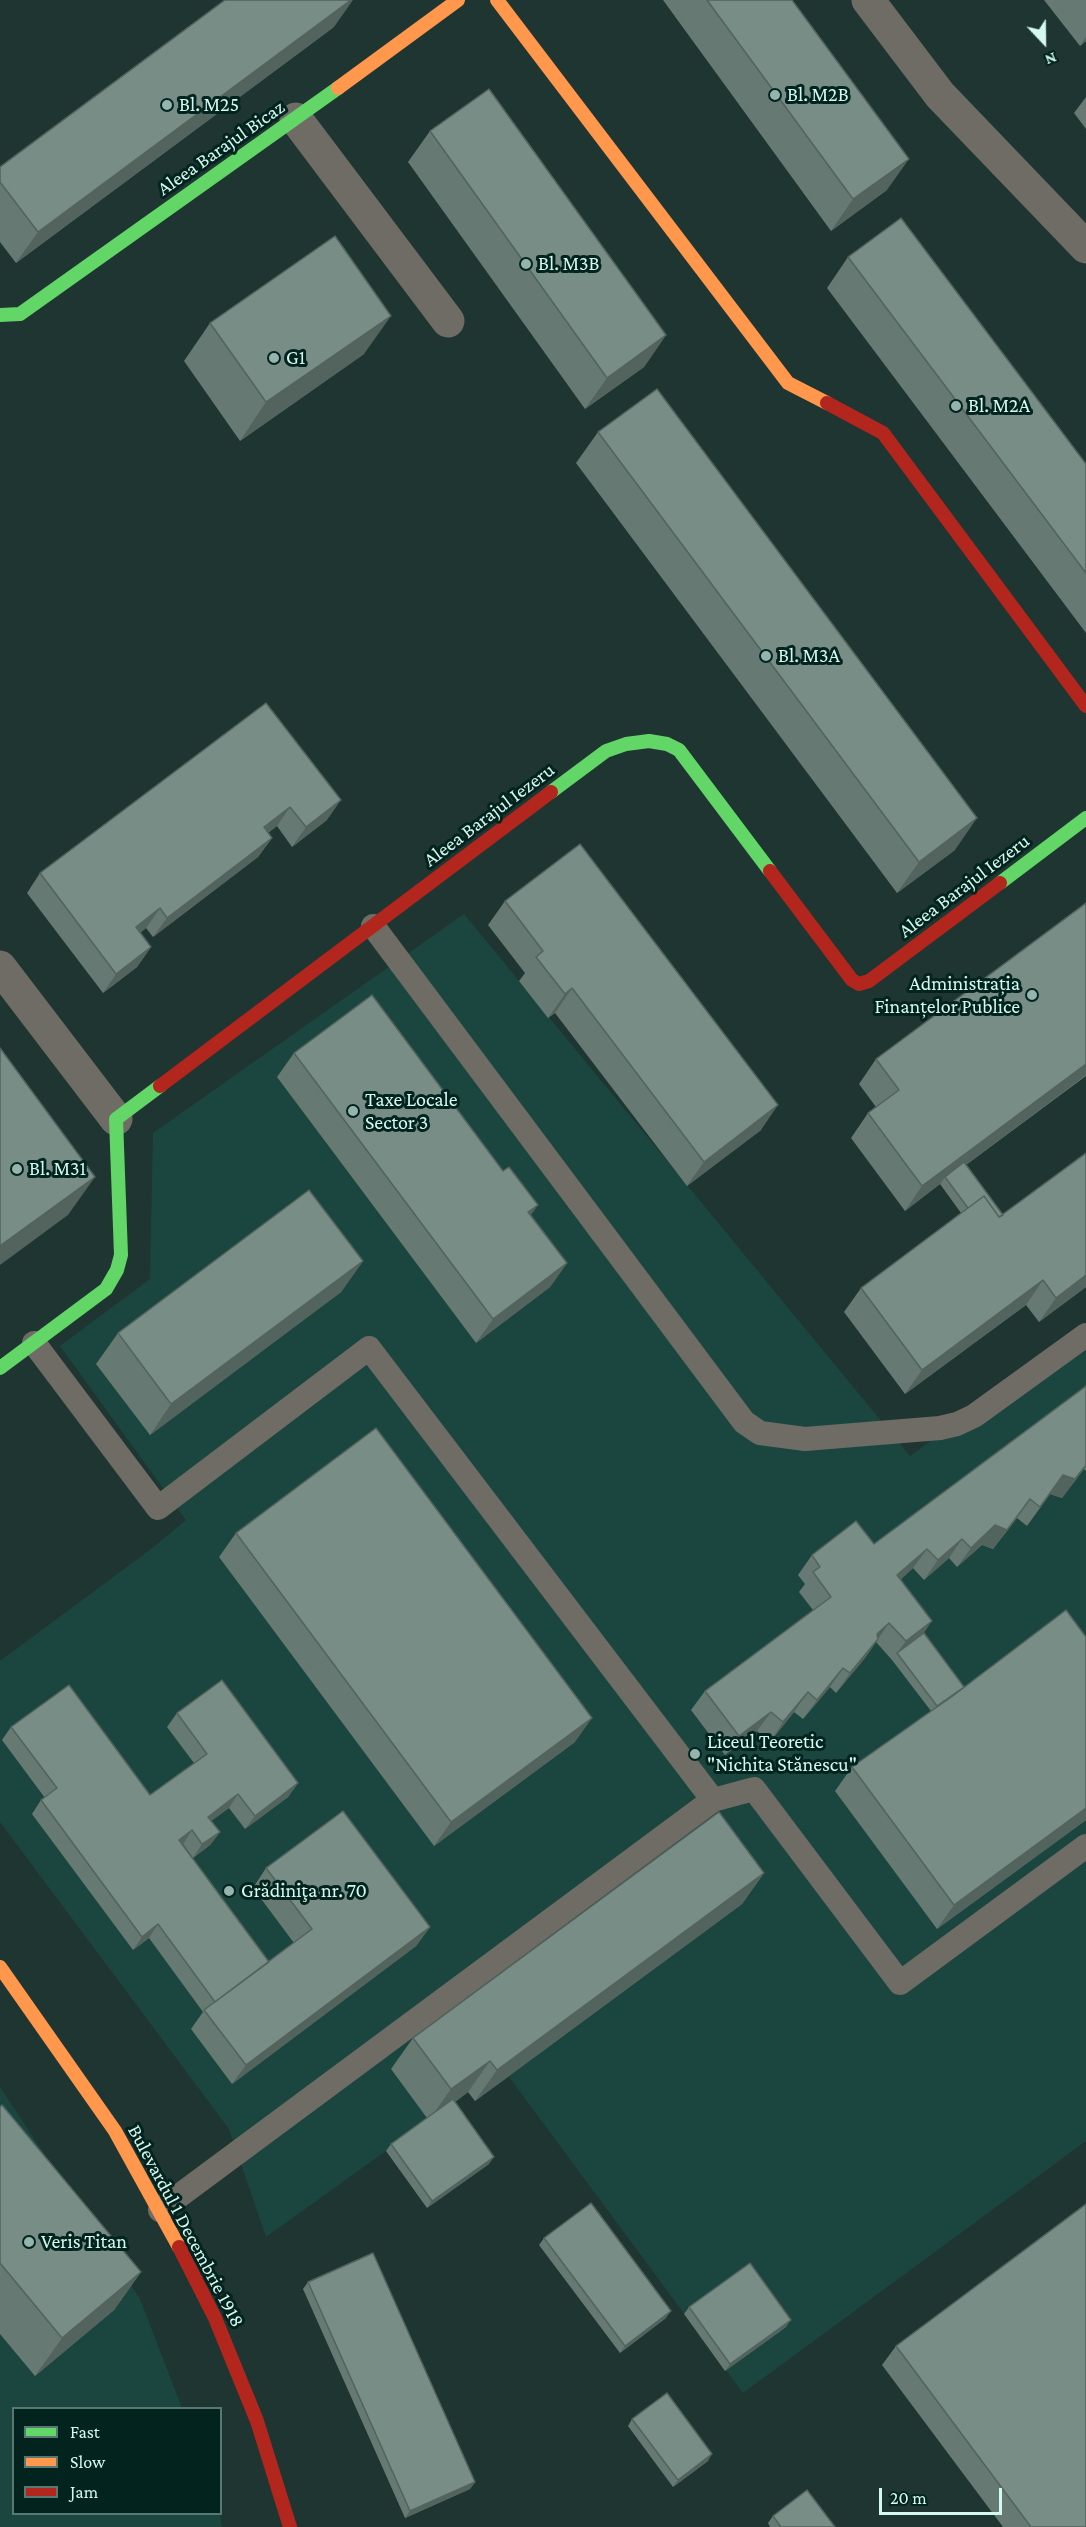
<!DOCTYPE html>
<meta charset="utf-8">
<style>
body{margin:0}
#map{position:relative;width:1086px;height:2527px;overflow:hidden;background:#1f3531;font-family:"Crimson Pro",serif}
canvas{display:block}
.legend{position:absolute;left:12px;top:2407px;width:210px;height:108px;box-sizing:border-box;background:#03241e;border:2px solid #577972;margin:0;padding:8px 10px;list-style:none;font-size:18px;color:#d4f9f0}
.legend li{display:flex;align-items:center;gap:12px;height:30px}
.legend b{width:30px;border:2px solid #577972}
.north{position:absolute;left:1014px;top:12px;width:60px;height:60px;-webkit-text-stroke:4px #03241e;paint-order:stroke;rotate:158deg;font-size:16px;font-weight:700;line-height:24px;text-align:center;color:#d4f9f0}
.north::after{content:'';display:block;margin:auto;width:21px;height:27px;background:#d4f9f0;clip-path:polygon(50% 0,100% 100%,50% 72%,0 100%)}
.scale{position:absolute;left:879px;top:2488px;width:123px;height:27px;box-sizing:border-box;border:3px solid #d4f9f0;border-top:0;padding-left:8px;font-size:18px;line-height:21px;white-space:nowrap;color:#d4f9f0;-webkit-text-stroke:4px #03241e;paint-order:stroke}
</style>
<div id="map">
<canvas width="1086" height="2527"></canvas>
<ul class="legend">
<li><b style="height:8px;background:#63d668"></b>Fast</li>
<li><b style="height:8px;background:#ff974d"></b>Slow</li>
<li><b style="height:8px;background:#b3261e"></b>Jam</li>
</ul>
<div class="north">N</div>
<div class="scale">20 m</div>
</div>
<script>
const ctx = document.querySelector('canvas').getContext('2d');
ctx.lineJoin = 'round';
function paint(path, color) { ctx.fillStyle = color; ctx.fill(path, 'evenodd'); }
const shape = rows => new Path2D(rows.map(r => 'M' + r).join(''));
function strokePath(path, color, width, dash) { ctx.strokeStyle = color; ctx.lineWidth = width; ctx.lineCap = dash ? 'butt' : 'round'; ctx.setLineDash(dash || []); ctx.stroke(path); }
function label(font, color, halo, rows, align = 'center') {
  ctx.font = font + ' "Crimson Pro",serif'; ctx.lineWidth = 6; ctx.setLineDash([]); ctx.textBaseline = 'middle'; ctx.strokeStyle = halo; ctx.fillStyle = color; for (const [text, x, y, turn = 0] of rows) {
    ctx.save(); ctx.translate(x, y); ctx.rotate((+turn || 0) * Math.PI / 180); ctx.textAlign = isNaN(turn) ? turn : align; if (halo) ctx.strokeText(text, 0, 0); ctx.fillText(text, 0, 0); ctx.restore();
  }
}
paint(shape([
 [464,914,910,1456,1086,1327,1086,2141,743,2393,509,2077,475,2101,468,2092,266,2237,229,2129,0,1822,0,1661,151,1549,186,1520,60,1346,150,1279,153,1133],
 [0,2087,140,2299,182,2408,14,2408,14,2514,220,2514,222,2527,0,2527]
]), '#1b463f');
strokePath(shape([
 [373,926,744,1422,760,1433,805,1439,940,1428,957,1424,974,1416,1086,1335],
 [34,1343,158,1508,369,1348,713,1800],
 [160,2210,713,1800,754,1789,900,1983,1086,1846]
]), '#6e6c65', 24);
strokePath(shape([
 [868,0,940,95,1086,247],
 [296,119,448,321],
 [0,967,116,1119]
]), '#6e6c65', 33);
strokePath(shape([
 [0,315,20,314,338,88],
 [551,792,606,751,626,744,649,741,667,744,679,750,770,871],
 [1000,883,1086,818],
 [0,1368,106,1289,117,1270,121,1255,116,1119,160,1086]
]), '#63d668', 14);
strokePath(shape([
 [497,0,788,383,827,403],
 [338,88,458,0],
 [0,1967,115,2131,179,2247]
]), '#ff974d', 14);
strokePath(shape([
 [827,403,883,433,1086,706],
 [770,871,852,980,859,984,869,981,1000,883],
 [160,1086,551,792],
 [179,2247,215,2318,257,2421,290,2527]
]), '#b3261e', 14);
paint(shape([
 [663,0,792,0,887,190,831,231],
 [1044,0,1086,0,1086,41,1080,46],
 [334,27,16,263,0,242,0,167],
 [1086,97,1086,129,1074,113],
 [430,131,666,335,644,367,585,409,408,162],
 [848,257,1086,464,1086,633,827,288],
 [210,323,364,354,240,441,184,361],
 [598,432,955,850,897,893,576,463],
 [266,703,327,820,292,847,277,826,268,833,272,838,258,857,153,937,146,928,140,933,151,947,137,967,103,993,27,893,40,873],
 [505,901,761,1130,687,1186,555,1013,548,1018,519,981,525,973,488,925],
 [1086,903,1086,1076,966,1165,1003,1215,1086,1153,1086,1287,1039,1322,1026,1305,905,1394,844,1312,861,1288,961,1213,940,1184,905,1211,851,1138,868,1113,876,1107,859,1084,876,1059],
 [294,1053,531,1215,567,1263,550,1287,476,1343,277,1077],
 [363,1261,341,1292,150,1435,96,1364,118,1333],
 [1086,1386,1086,1471,1084,1469,1062,1498,1050,1494,1027,1526,1017,1518,993,1549,982,1545,957,1567,949,1558,924,1580,913,1568,901,1579,924,1633,964,1687,1086,1637,1086,1820,937,1929,835,1791,852,1767,931,1711,892,1660,876,1642,865,1658,836,1693,830,1687,803,1719,794,1712,770,1742,757,1731,725,1755,691,1710,705,1691,813,1610,799,1592,805,1584,798,1575,812,1555,874,1544],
 [236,1533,575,1742,434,1846,219,1557],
 [177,1713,298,1783,288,1797,245,1829,229,1808,211,1821,220,1832,210,1845,193,1858,183,1844,182,1845,269,1962,294,1943,253,1888,266,1868,430,1927,416,1946,232,2084,191,2029,203,2012,149,1938,133,1950,32,1814,41,1800,45,1798,2,1740,11,1727,150,1795,194,1763,167,1727],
 [764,1873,742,1904,475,2101,468,2092,455,2102,489,2164,427,2208,386,2151,391,2144,427,2118,391,2069,413,2038],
 [0,2107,141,2272,114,2310,35,2376,0,2334],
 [544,2238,666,2318,620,2353,539,2245],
 [308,2282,475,2482,470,2489,405,2518,303,2289],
 [689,2307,786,2327,725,2371,684,2314],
 [896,2346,1086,2527,1003,2527,882,2365],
 [632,2419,708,2461,673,2487,628,2426],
 [773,2516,835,2527,770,2527,768,2523]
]), '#667972');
paint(shape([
 [351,0,353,0,334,27,16,263,38,232],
 [1086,37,1086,41,1080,46],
 [909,159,887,190,831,231,853,199],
 [391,316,364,354,240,441,266,402],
 [666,335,644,367,585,409,607,378],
 [341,800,327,820,292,847,306,827],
 [290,807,277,826,250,846,264,827],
 [977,818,955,850,897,893,919,862],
 [272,838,258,857,153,937,167,918],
 [160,908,146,928,122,946,136,927],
 [151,947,137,967,103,993,116,974],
 [572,988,555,1013,548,1018,565,994],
 [1086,1064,1086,1075,947,1179,945,1177,940,1184,905,1211,922,1186],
 [778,1105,761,1130,687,1186,704,1162],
 [95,1177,68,1215,0,1265,0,1246],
 [538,1205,521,1229,528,1212],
 [363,1261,341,1292,150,1435,171,1404],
 [567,1263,550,1287,476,1343,493,1319],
 [1086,1275,1086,1287,1039,1322,1056,1298],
 [1043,1280,1026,1305,905,1394,922,1370],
 [1086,1465,1062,1498,1050,1494,1027,1526,1063,1475],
 [1030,1499,993,1549,982,1545,957,1567,971,1548,995,1525],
 [962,1539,949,1558,924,1580,938,1560],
 [927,1549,913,1568,884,1595,897,1575],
 [932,1621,919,1640,897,1653,906,1641],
 [889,1623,876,1642,877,1634],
 [878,1639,865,1658,836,1693,850,1673],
 [843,1668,830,1687,803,1719,817,1700],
 [808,1692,794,1712,770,1742,783,1722],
 [771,1712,757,1731,725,1755,739,1736],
 [592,1718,575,1742,434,1846,451,1822],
 [298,1783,288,1797,245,1829,255,1816],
 [238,1794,229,1808,199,1830,208,1817],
 [1086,1808,1086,1820,937,1929,954,1905],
 [192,1830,183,1844,169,1854,179,1840],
 [220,1832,210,1845,193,1858,202,1844],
 [764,1873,742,1904,475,2101,497,2070],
 [158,1924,149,1938,133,1950,142,1937],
 [430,1927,416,1946,232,2084,246,2065],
 [490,2061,468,2092,429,2120,451,2089],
 [494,2157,489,2164,427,2208,432,2201],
 [141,2272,114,2310,35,2376,62,2338],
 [671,2311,666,2318,620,2353,625,2346],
 [791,2320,786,2327,725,2371,730,2364],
 [712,2454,708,2461,673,2487,678,2480],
 [475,2482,470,2489,405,2518,410,2511]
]), '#53635d');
const building = shape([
 [225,0,351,0,38,232,0,182,0,167,225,0],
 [707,0,792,0,909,159,853,199,707,0],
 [489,89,666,335,607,378,430,131,489,89],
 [901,218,1086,464,1086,573,848,257,901,218],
 [335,236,391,316,266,402,210,323,335,236],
 [657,389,977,818,919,862,598,432,657,389],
 [266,703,341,800,306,827,290,807,264,827,272,838,167,918,160,908,136,927,151,947,116,974,40,873,266,703],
 [580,844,778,1105,704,1162,572,988,565,994,536,957,543,951,505,901,580,844],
 [1086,903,1086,1064,922,1186,868,1113,899,1090,876,1059,1086,903],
 [372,995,503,1171,509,1167,538,1205,528,1212,567,1263,493,1319,294,1053,372,995],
 [0,1048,95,1177,0,1246,0,1048],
 [1086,1153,1086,1275,1056,1298,1043,1280,922,1370,861,1288,984,1196,999,1217,1086,1153],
 [964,1162,1003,1215,999,1217,984,1196,968,1208,945,1177,964,1162],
 [309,1190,363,1261,171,1404,118,1333,309,1190],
 [1086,1386,1086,1465,1075,1479,1063,1475,1040,1507,1030,1499,1007,1530,995,1525,971,1548,962,1539,938,1560,927,1549,897,1575,932,1621,906,1641,889,1623,877,1634,878,1639,850,1673,843,1668,817,1700,808,1692,783,1722,771,1712,739,1736,705,1691,831,1597,813,1572,820,1567,812,1555,856,1521,874,1544,1086,1386],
 [376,1428,592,1718,451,1822,236,1533,376,1428],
 [1066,1610,1086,1637,1086,1808,954,1905,852,1767,954,1695,1066,1610],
 [924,1633,964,1687,937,1706,897,1653,924,1633],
 [222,1680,298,1783,255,1816,238,1794,208,1817,220,1832,202,1844,192,1830,179,1840,269,1962,215,2002,158,1924,142,1937,41,1800,57,1788,11,1727,69,1685,150,1795,207,1754,177,1713,222,1680],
 [343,1811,430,1927,246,2065,204,2010,312,1929,266,1868,343,1811],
 [719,1812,764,1873,497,2070,490,2061,451,2089,413,2038,719,1812],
 [453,2099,494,2157,432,2201,391,2144,453,2099],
 [2,2105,141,2272,62,2338,0,2263,0,2107,2,2105],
 [591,2203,671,2311,625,2346,544,2238,591,2203],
 [1086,2204,1086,2527,1031,2527,896,2346,1086,2204],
 [373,2253,475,2482,410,2511,308,2282,373,2253],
 [750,2263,791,2320,730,2364,689,2307,750,2263],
 [667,2393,712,2454,678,2480,632,2419,667,2393],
 [807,2490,835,2527,781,2527,773,2516,807,2490]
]);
paint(building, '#778d85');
strokePath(building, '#53635d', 1.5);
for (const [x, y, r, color] of [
 [775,95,6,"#95b4ad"],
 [167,105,6,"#95b4ad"],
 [526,264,6,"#95b4ad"],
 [274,358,6,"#95b4ad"],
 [956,406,6,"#95b4ad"],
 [766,656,6,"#95b4ad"],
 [1032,995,6,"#95b4ad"],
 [353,1111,6,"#95b4ad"],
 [17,1169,6,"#95b4ad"],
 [695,1754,6,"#95b4ad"],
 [229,1891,6,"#95b4ad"],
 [29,2242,6,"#95b4ad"]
]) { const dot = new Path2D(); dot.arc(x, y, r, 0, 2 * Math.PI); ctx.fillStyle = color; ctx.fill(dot); strokePath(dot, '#03241e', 2); }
label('20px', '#d4f9f0', '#03241e', [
 ["Bl. M2B",787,95],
 ["Bl. M25",179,105],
 ["Bl. M3B",538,264],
 ["G1",286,358],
 ["Bl. M2A",968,406],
 ["Bl. M3A",778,656],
 ["Administrația",1020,984,"right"],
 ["Finanțelor Publice",1020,1007,"right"],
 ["Taxe Locale",365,1100],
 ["Sector 3",365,1123],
 ["Bl. M31",29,1169],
 ["Liceul Teoretic",707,1742],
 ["\"Nichita Stănescu\"",707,1765],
 ["Grădiniţa nr. 70",241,1891],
 ["Veris Titan",41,2242]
], 'left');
label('20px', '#d4f9f0', '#03241e', [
 ["Aleea Barajul Bicaz",221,148,-35],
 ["Aleea Barajul Iezeru",489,815,-37],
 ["Aleea Barajul Iezeru",964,886,-37],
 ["Bulevardul 1 Decembrie 1918",186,2226,62]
]);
</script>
